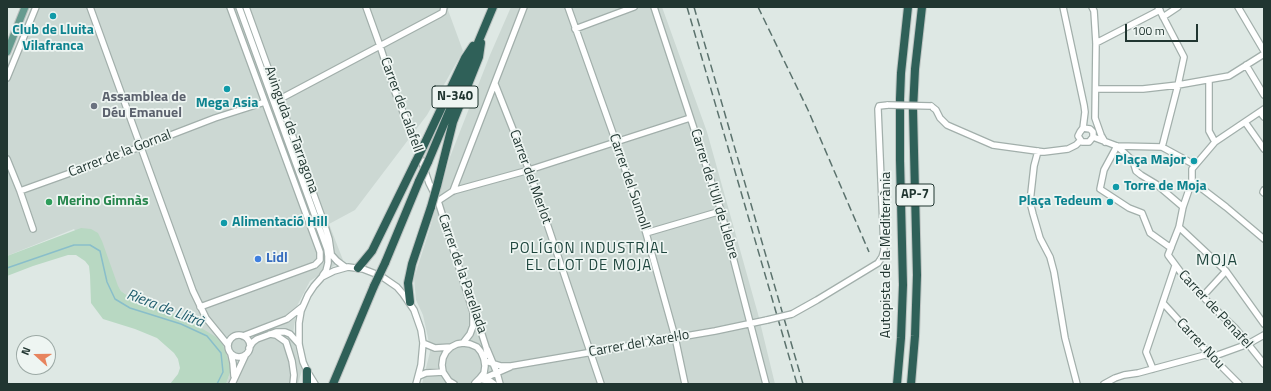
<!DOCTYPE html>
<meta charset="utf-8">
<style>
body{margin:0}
#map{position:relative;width:1271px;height:391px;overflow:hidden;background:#dee8e4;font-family:"Titillium Web",sans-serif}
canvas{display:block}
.frame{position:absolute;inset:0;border:8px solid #213631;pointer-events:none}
.north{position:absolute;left:16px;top:335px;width:40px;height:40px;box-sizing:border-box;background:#eef5f2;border:1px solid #9ca9a5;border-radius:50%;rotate:291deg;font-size:11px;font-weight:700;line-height:16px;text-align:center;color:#213631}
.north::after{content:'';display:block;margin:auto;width:14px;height:18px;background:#e7845e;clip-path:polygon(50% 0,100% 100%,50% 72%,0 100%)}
.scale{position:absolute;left:1125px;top:24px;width:73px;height:18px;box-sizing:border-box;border:2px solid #213631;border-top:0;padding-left:5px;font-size:12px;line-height:14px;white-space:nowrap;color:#213631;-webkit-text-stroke:3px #eef5f2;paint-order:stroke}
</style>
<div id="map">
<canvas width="1271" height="391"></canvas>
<div class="frame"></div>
<div class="north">N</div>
<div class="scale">100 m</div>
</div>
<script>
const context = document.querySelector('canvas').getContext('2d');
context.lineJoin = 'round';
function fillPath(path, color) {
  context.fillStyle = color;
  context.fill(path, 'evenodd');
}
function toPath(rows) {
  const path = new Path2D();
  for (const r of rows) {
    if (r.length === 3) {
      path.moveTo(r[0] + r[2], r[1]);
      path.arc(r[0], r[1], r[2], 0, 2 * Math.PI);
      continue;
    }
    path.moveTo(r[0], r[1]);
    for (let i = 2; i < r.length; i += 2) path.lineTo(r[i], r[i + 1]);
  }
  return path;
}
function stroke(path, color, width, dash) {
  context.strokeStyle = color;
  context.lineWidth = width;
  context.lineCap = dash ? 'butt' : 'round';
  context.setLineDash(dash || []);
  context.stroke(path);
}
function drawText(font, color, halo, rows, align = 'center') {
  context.font = font + ' "Titillium Web",sans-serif';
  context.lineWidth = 3.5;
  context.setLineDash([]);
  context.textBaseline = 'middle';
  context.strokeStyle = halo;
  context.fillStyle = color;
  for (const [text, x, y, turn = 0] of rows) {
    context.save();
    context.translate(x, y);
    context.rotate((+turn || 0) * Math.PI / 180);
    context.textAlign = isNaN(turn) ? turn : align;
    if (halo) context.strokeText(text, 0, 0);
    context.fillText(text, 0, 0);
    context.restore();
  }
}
fillPath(toPath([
 [31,7,449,7,448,10,463,51,427,115,355,210,329,224,343,260,310,281,297,306,293,334,297,355,302,370,298,384,226,384,231,370,121,291,74,229,7,256,7,66],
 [511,7,662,7,707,132,758,314,775,384,422,384,430,352,428,338,423,315,416,300,414,278,430,228,450,157,490,55]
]), '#ccd8d3');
fillPath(toPath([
 [81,228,91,229,98,233,102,241,118,286,121,291,128,296,188,320,216,337,222,343,226,353,231,370,226,384,170,384,178,374,180,368,178,359,174,353,157,338,135,329,103,319,91,303,90,275,89,266,85,261,76,255,68,255,33,266,7,276,7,256]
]), '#b8d8c2');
stroke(toPath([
 [7,268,74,245,90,245,100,251,107,282,115,299,130,308,181,324,207,336,221,353,223,372,217,384]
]), '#89beca', 1.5);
const minor = toPath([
 [90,7,193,291,206,318,228,345],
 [239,7,327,249,328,256,328,263,326,271,323,275],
 [246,7,323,220,329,239,331,253],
 [366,7,380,46,395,92,415,142,429,183,438,201,473,312,477,319,486,347,487,352,484,359],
 [568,7,616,142,646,233,675,337,685,384],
 [654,7,721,211,766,384],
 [1063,7,1084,105,1085,112,1083,128,1080,132,1078,136,1082,142,1089,142,1093,137,1093,132,1090,129,1083,128],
 [1092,7,1094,11,1096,43,1095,118,1101,135,1105,142],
 [1158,7,1184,57,1178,85,1162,147],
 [1238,7,1264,51],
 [1163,17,1178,7],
 [575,29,634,7],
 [1096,43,1160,10],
 [1246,65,1264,95],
 [7,78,36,7],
 [1209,80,1209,131,1215,142],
 [495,84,529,170,601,384],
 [1096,89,1143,89,1178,85,1229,76,1264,54],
 [280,99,440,14,443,12,444,7],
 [931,106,936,110,940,118,947,125,993,145,1044,152,1068,149,1076,145,1080,141],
 [1264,109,1215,142,1192,169,1192,181,1183,207,1179,227,1168,255,1185,278,1212,306,1236,329,1264,364],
 [1260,112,1264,117],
 [1245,122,1264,149],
 [1093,137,1117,146,1162,147,1195,165],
 [1117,146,1104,170,1100,189,1129,208,1142,213,1150,233,1171,248],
 [1117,146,1133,161,1136,171,1141,175,1156,184,1183,207],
 [1038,151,1034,166,1030,202,1033,214,1040,238,1050,257,1054,272,1065,338,1077,384],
 [7,159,20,191,33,229],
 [1192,181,1226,207,1264,239],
 [1264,190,1263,192,1264,193],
 [20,191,98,163,215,118,265,102],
 [453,191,524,7],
 [438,201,453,191,529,170,690,118],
 [1179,227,1226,271,1264,324],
 [646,233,721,211],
 [328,251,337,261,345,267],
 [1203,296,1226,271],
 [1163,303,1212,357,1239,384],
 [200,307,315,265,320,260,320,252,230,7],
 [792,314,817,300,878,263,882,257,884,250,878,109,879,106,888,105],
 [270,334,276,335,286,342,292,361,294,375,293,384],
 [239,346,11],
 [243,336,287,319,302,307],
 [423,343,435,348,451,347],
 [463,343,470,334,473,326,473,313],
 [249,348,253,342,257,339,276,332,285,332,290,334,299,344],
 [487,349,497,373,500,384],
 [231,354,233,363,234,376],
 [485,361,501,366,511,366,715,331,767,320],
 [1153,369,1146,352,1175,266],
 [419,376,426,373,443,372],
 [483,380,490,381,494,384],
 [478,381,510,367],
 [232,384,245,356],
 [315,384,307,371,303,362,299,344,299,323,301,311,308,295,314,286,322,277,334,271,348,267,363,269,381,276,397,287,403,294,414,310,421,330,423,343,421,365,416,384],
 [454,384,449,381,443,372,442,365,443,358,446,352,451,347,457,344,463,343,470,344,477,347,481,352,484,359,485,366,484,373,480,378,475,383],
 [1104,384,1115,378,1124,375,1138,373,1205,355,1212,357,1248,344,1264,335]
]);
const major = toPath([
 [7,52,25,7]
]);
const highway = toPath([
 [423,147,465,58,473,46],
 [428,162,493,7],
 [437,186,453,122,479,57,481,43],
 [385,263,419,181],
 [358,268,372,251,415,163],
 [410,302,408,283,412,264,431,207],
 [307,384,307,371],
 [333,384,374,286],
 [897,384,901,338,903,285,900,160,900,99,901,73,908,7],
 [911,384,915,336,917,275,913,110,915,69,922,7]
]);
stroke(minor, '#a2afab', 8);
stroke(major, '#bcc3c1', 9);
stroke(highway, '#bcc3c1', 10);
stroke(minor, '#fff', 5.5);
stroke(major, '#669b8f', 7);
stroke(highway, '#2f6058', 8);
stroke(toPath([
 [687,7,797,384],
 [694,7,803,384],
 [758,7,808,110,869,252]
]), '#5b726d', 1.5, [8, 4]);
const minorBridge = toPath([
 [888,105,931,106],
 [767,320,792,314]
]);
const highwayBridge = toPath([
 [415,163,423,147],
 [419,181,428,162],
 [431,207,437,186],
 [374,286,385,263]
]);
stroke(minorBridge, '#a2afab', 8, []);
stroke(highwayBridge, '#bcc3c1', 10, []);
stroke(minorBridge, '#fff', 5.5);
stroke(highwayBridge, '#2f6058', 8);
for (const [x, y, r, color] of [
 [53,16,4,"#0f9aa8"],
 [227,89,4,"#0f9aa8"],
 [94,106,4,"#6b7280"],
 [1194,161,4,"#0f9aa8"],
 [1116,187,4,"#0f9aa8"],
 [49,202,4,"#2e9e5b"],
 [1110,202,4,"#0f9aa8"],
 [224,223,4,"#0f9aa8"],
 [258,259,4,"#3f7fe0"]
]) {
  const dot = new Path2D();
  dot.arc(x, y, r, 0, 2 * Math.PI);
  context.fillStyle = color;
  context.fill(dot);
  stroke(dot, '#eef5f2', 1.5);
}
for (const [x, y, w] of [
 [455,97,46],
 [915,195,38]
]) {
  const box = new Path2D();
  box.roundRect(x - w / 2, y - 11, w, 22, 3);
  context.fillStyle = '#eef5f2';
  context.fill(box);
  stroke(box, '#213631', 1);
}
drawText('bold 13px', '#213631', null, [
 ["N-340",455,97],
 ["AP-7",915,195]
]);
drawText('bold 14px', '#0d838f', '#eef5f2', [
 ["Club de Lluita",53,31],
 ["Vilafranca",53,47],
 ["Mega Asia",227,104],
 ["Plaça Major",1186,161,"right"],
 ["Torre de Moja",1124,187,"left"],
 ["Plaça Tedeum",1102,202,"right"],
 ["Alimentació Hill",232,223,"left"]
]);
drawText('bold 14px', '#5b616d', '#eef5f2', [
 ["Assamblea de",102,98],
 ["Déu Emanuel",102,114]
], 'left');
drawText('14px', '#213631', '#eef5f2', [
 ["Carrer de Calafell",401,105,70],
 ["Avinguda de Tarragona",291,130,70],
 ["Carrer de la Gornal",120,154,-21],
 ["Carrer del Merlot",530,177,70],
 ["Carrer del Sumoll",629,182,71],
 ["Carrer de l'Ull de Llebre",714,194,73],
 ["Autopista de la Mediterrània",887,255,-90],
 ["Carrer de la Parellada",462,274,71],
 ["Carrer de Penafel",1215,310,47],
 ["Carrer del Xarel·lo",639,344,-10],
 ["Carrer Nou",1200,344,47]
]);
drawText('bold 14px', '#27864d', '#eef5f2', [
 ["Merino Gimnàs",57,202]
], 'left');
drawText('bold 14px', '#366cbe', '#eef5f2', [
 ["Lidl",266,259]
], 'left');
context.letterSpacing = '1px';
drawText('15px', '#1f463e', '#eef5f2', [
 ["POLÍGON INDUSTRIAL",589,249],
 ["EL CLOT DE MOJA",589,266]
]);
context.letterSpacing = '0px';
drawText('italic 15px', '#205d6d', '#eef5f2', [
 ["Riera de Llitrà",165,309,21]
]);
context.letterSpacing = '1px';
drawText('16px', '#1f463e', '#eef5f2', [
 ["MOJA",1217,261]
]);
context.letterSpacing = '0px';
</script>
